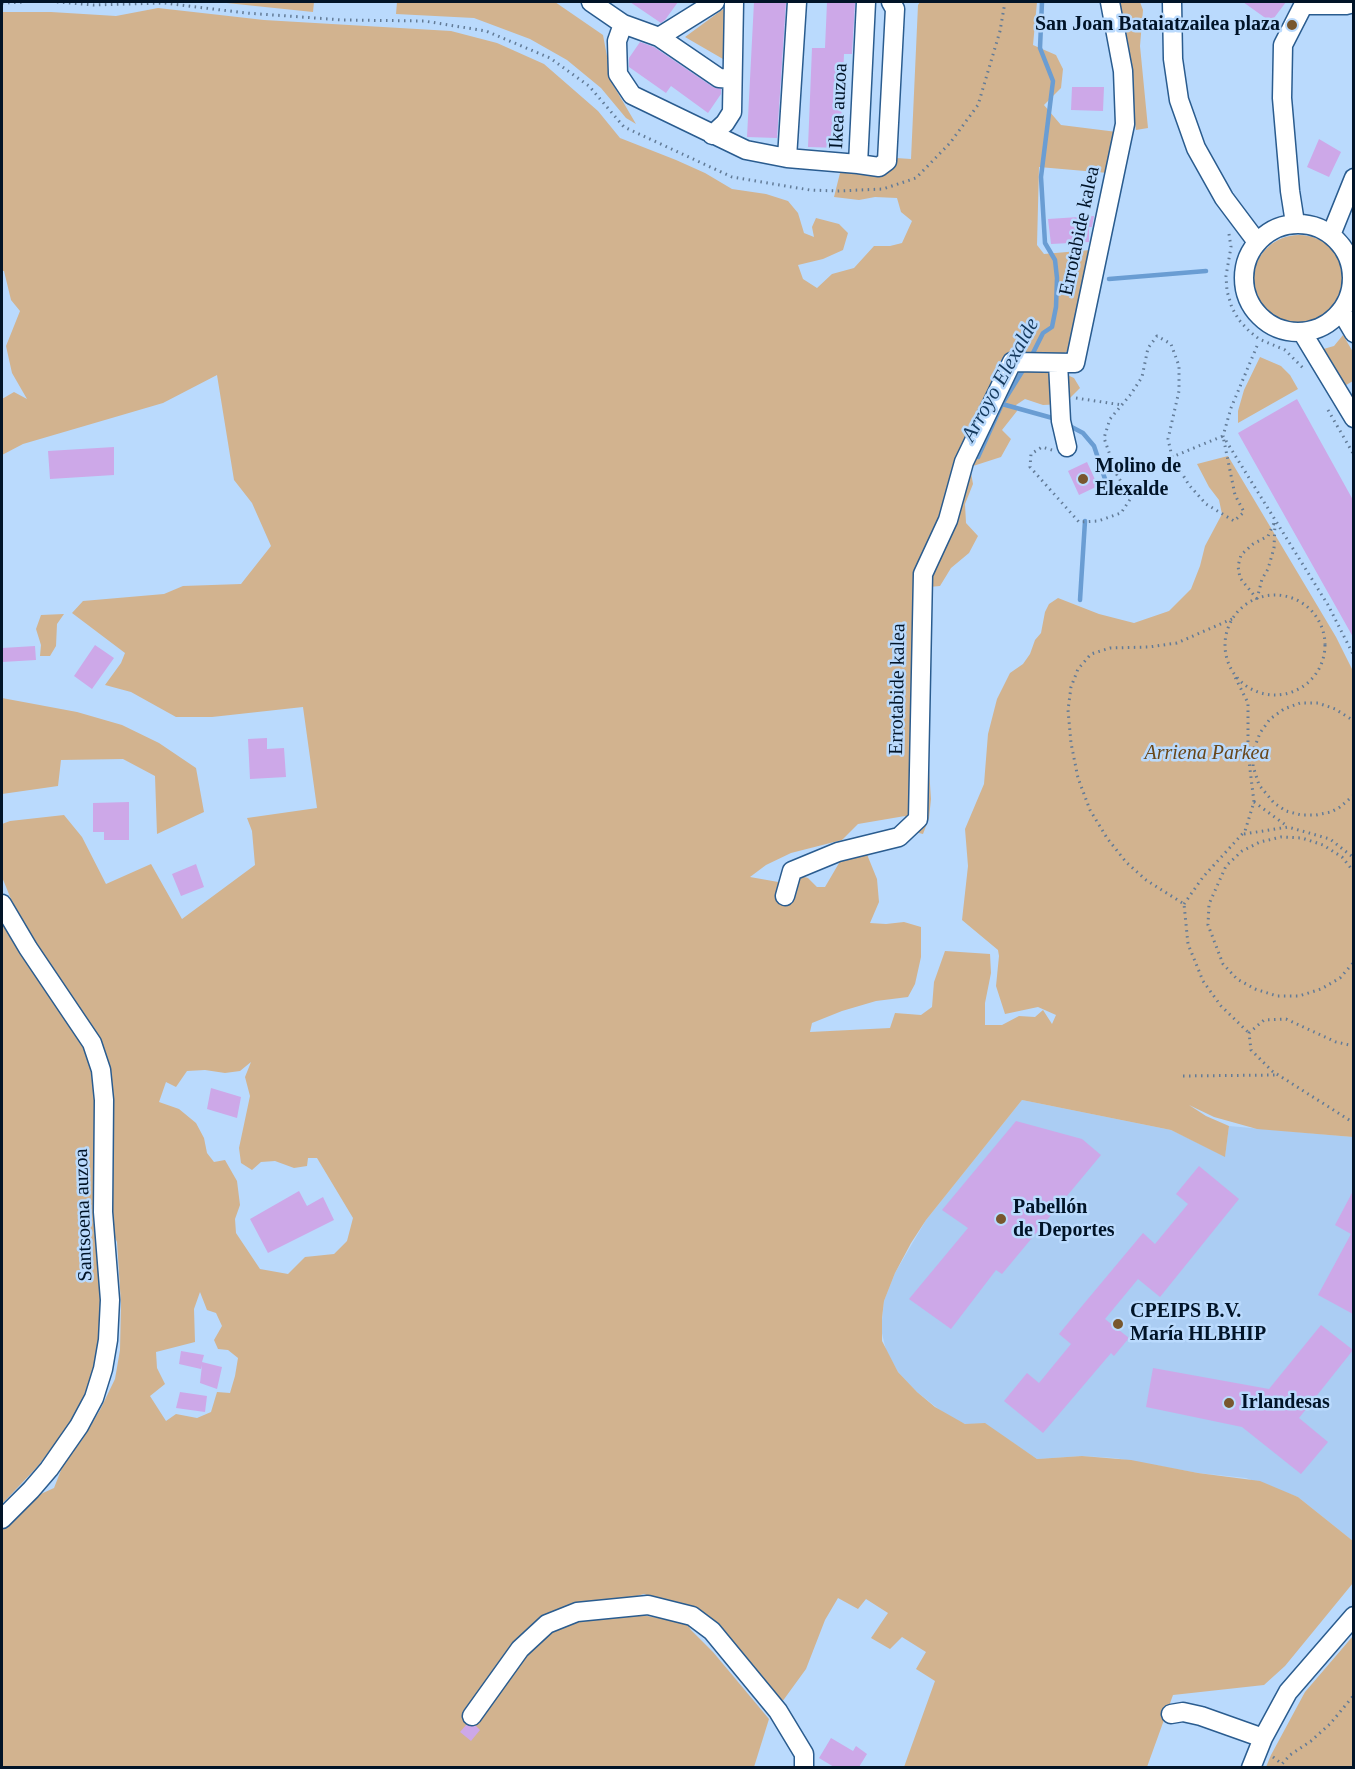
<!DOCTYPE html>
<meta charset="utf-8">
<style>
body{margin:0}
#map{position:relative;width:1355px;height:1769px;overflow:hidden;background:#badafd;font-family:Georgia,serif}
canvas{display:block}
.frame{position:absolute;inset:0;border:3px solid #011428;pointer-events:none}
</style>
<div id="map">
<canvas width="1355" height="1769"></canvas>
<div class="frame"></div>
</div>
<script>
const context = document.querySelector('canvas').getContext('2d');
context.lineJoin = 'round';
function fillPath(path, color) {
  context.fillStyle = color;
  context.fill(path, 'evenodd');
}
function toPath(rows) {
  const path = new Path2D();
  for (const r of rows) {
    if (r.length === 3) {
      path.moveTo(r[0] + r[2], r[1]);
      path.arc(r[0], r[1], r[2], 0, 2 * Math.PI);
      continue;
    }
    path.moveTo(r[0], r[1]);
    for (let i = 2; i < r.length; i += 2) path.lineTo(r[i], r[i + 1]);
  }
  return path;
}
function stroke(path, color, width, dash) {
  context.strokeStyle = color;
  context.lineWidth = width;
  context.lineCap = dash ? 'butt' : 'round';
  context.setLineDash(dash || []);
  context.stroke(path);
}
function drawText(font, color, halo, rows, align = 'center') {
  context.font = font + ' Georgia,serif';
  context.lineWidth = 5;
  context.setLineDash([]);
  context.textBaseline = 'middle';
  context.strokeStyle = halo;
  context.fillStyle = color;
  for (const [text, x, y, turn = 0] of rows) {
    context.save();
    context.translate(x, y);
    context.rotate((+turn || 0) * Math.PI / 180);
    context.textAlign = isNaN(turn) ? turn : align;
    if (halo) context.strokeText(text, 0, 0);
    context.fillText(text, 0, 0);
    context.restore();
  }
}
fillPath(toPath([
 [1022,1100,1171,1130,1225,1156,1229,1126,1353,1137,1353,1541,1298,1497,1246,1478,1198,1473,1115,1458,1082,1456,1037,1459,985,1424,965,1424,946,1415,917,1392,898,1372,886,1350,881,1329,884,1301,895,1273,926,1220]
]), '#abcdf3');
fillPath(toPath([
 [217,2,314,2,313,12],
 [397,2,555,2,603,35,612,83,636,124,626,118,601,88,567,60,530,39,474,18,396,14],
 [920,2,1037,2,1033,45,1056,55,1063,69,1061,88,1044,105,1061,125,1117,132,1108,173,1039,167,1037,245,1044,254,1090,250,1071,349,1061,355,1058,371,1074,378,1080,388,1064,404,1043,405,1025,399,1016,405,1017,411,1002,430,1011,439,1001,457,970,467,973,484,965,504,966,523,978,536,969,553,951,568,940,586,929,587,927,739,931,799,929,818,923,834,911,831,905,816,858,824,842,840,791,853,766,865,750,877,784,883,797,875,808,878,817,887,825,887,842,858,866,852,877,879,879,902,870,923,886,924,904,922,921,927,921,957,915,984,908,997,876,1001,842,1011,812,1023,810,1032,890,1028,895,1013,921,1015,932,1007,934,982,945,951,990,954,991,973,985,1003,985,1025,1002,1025,1019,1016,1035,1017,1043,1010,1052,1024,1056,1015,1038,1007,1005,1014,996,986,999,956,998,950,962,920,968,866,965,829,984,784,988,734,997,699,1010,673,1023,664,1030,654,1035,640,1041,633,1045,612,1049,604,1058,598,1099,614,1134,623,1169,611,1191,589,1200,566,1205,546,1222,514,1219,500,1209,487,1197,464,1228,456,1336,637,1353,671,1353,1137,1257,1129,1214,1117,1189,1105,1206,1116,1229,1126,1225,1157,1171,1130,1022,1100,926,1220,911,1243,895,1273,884,1301,882,1318,882,1341,898,1372,917,1392,935,1407,965,1424,985,1423,1037,1459,1082,1456,1131,1460,1198,1473,1260,1481,1298,1497,1353,1541,1353,1583,1285,1666,1264,1685,1173,1695,1147,1767,904,1767,935,1681,916,1669,926,1652,902,1637,890,1649,871,1638,888,1613,866,1599,858,1609,838,1598,825,1620,806,1669,782,1702,667,1603,644,1594,626,1599,634,1613,652,1617,685,1621,691,1630,713,1652,769,1719,754,1767,2,1767,2,1527,34,1497,54,1488,63,1465,82,1440,100,1410,115,1379,120,1350,121,1304,117,1242,111,1228,114,1110,107,1065,99,1036,37,947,15,909,2,877,2,824,10,821,64,815,82,837,106,884,151,864,182,919,255,865,252,831,247,818,317,808,303,707,212,717,176,717,131,692,105,685,121,663,125,653,72,613,83,601,164,594,183,586,241,584,271,546,252,503,234,480,217,375,163,403,23,444,2,455,2,399,14,392,27,399,12,373,6,346,20,311,11,300,4,271,2,271,2,12,51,12,116,16,158,8,264,20,451,31,497,43,544,64,598,111,620,138,676,160,705,173,732,189,766,194,788,201,798,213,804,233,814,237,812,227,816,218,839,224,848,233,843,250,823,259,798,265,803,279,817,288,832,274,854,268,874,246,890,246,902,243,912,221,901,212,897,198,875,197,859,200,834,197,840,173,885,171,896,158,911,159,918,5],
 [251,1062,245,1077,250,1096,239,1148,241,1163,252,1170,261,1162,275,1161,294,1168,307,1166,308,1158,317,1158,353,1218,347,1241,334,1254,305,1257,288,1274,260,1269,236,1233,235,1219,240,1205,237,1181,225,1160,214,1162,207,1153,204,1138,196,1123,179,1109,159,1102,166,1082,176,1087,187,1071,205,1070,225,1073,240,1071],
 [200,1292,207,1310,216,1313,222,1326,214,1340,218,1349,228,1350,238,1358,235,1376,230,1393,217,1392,211,1412,197,1418,176,1414,166,1421,150,1396,165,1384,157,1368,156,1352,195,1342,194,1309],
 [1116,2,1140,2,1143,10,1140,46,1148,128,1136,130],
 [726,7,723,59,685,37],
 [1299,281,46],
 [1343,335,1353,352,1353,381,1341,388,1320,350,1334,346],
 [1260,357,1281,366,1290,375,1298,389,1238,423,1238,411,1244,390],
 [64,614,57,624,56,646,50,656,40,656,41,645,36,629,41,615],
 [2,698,77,712,122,725,159,743,196,768,204,812,157,834,155,776,123,759,61,760,58,786,2,794],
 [2,923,81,1041,90,1065,97,1120,94,1222,101,1309,99,1350,90,1388,72,1421,38,1466,2,1504],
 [1353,1636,1353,1767,1266,1767,1271,1755,1305,1692]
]), '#d2b38f');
stroke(toPath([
 [1109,279,1206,271],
 [1031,357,1043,333,1052,327,1056,307,1057,278,1055,260,1045,243,1041,177,1053,81,1040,48,1042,2],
 [1002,404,1056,419],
 [1066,424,1083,433,1094,446,1106,482,1106,492],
 [978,457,1002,404,1025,367],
 [1080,600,1085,521]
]), '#6a9dd3', 4.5);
fillPath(toPath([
 [630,2,678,2,665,20,661,23],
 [754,2,786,2,777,138,747,137],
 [827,2,855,3,852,54,844,54,840,148,808,147,812,48,825,48],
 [1243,2,1286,2,1271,22],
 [640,42,654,47,713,87,721,89,721,94,708,113,671,86,666,93,629,67,629,58],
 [1072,87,1104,87,1103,111,1071,110],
 [1319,139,1341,152,1329,177,1307,167],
 [1094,216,1092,227,1089,227,1089,242,1051,244,1048,219],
 [1297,399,1353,500,1353,637,1238,433],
 [114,447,114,475,50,479,48,451],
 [1087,462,1098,486,1079,495,1068,471],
 [95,645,114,658,92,689,74,676],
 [35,646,36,660,2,662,2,648],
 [267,738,267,749,284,748,286,777,250,779,248,739],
 [129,802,129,840,104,840,104,832,93,832,93,803],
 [196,864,204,887,181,896,172,874],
 [211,1088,241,1097,237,1118,207,1109],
 [1016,1121,1082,1139,1101,1155,1002,1274,996,1270,951,1329,909,1299,968,1228,942,1210],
 [1199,1166,1239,1199,1160,1297,1138,1279,1105,1319,1129,1338,1114,1356,1111,1353,1043,1433,1004,1401,1027,1373,1039,1383,1071,1344,1059,1334,1082,1306,1143,1233,1155,1244,1188,1204,1176,1194],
 [299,1191,307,1206,323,1197,334,1220,268,1253,250,1219],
 [1353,1191,1353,1314,1318,1295,1351,1234,1335,1225],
 [1321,1325,1353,1350,1299,1418,1328,1442,1301,1474,1242,1427,1146,1407,1153,1368,1269,1389],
 [181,1351,204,1355,202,1362,222,1367,217,1389,200,1383,202,1365,201,1369,179,1364],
 [180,1392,207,1396,205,1412,176,1408],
 [466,1725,476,1726,480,1730,471,1741,460,1732],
 [831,1738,853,1751,856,1746,867,1754,859,1767,834,1767,819,1758]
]), '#cda8e8');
const minor = toPath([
 [591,2,623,24,617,41,618,74,632,95,746,150,787,158,858,164],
 [866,2,858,164,879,167,887,161,895,9,891,2],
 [1172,2,1173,59,1179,100,1196,148,1224,198,1257,242],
 [1303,5,1346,5,1354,3],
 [623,24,659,37,719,78,732,79],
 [659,37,715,2],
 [712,135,725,123,732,112,734,2],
 [787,158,797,2],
 [1295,223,1290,191,1282,98,1283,45,1305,2],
 [1298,278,54],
 [1331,235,1354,178],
 [1341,311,1354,333],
 [1302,332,1354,418],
 [1058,363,1061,421,1067,447],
 [785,896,792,871,838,852,899,837,918,819,923,574,948,520,964,462,1012,362,1075,363,1125,124,1123,71,1110,2],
 [2,904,28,948,92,1043,101,1070,104,1100,103,1212,110,1300,108,1340,103,1369,94,1398,79,1426,49,1469,31,1490,2,1519],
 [1171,1714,1183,1712,1201,1716,1263,1738],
 [472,1716,520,1649,547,1624,577,1612,648,1605,692,1616,712,1631,778,1711,804,1754,804,1768],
 [1251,1768,1263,1738,1288,1692,1354,1616]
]);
stroke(minor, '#2a5c8f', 21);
stroke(toPath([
 [57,2,93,5,164,3,246,13,343,20,424,21,486,31,550,58,589,86,624,127,732,177,810,190,837,191,883,189,916,178,950,143,978,105,1000,31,1005,2],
 [2,3,26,2],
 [1229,234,1231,247,1226,276,1227,291,1232,308,1239,320,1249,331,1259,339,1285,350,1303,368],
 [1257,346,1231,408,1223,436,1328,605,1354,656],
 [1076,398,1122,405],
 [1328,410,1354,455],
 [1052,450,1042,447,1031,454,1030,467,1079,522,1098,521,1121,513,1131,498,1117,475,1104,438,1110,419,1131,394,1142,377,1148,348,1157,336,1171,344,1179,366,1179,391,1168,439,1172,457,1189,485,1206,504,1234,521,1244,512,1235,495,1223,436,1172,457],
 [1275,645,50],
 [1257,599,1240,578,1238,566,1241,555,1253,544,1268,536,1275,521],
 [1257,599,1262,579,1268,569,1274,548,1275,523],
 [1232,619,1177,643,1149,647,1110,648,1091,654,1078,669,1071,687,1068,710,1071,743,1078,778,1090,810,1107,838,1126,862,1146,880,1184,904,1188,944,1203,981,1221,1006,1249,1033],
 [1354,723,1351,719,1335,709,1318,703,1300,703,1284,709,1270,719,1260,733,1254,749,1253,766,1259,785,1274,803,1286,811,1301,815,1316,815,1331,812,1340,807,1354,795],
 [1254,802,1287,826],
 [1244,834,1288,827,1330,839,1354,858],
 [1354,872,1342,857,1323,845,1302,838,1281,837,1260,842,1242,851,1226,866,1209,904,1208,925,1223,964,1237,979,1255,989,1277,996,1299,996,1321,989,1340,978,1354,962],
 [1184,904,1203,877,1245,831,1254,802,1248,753,1248,703,1235,677],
 [1354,1046,1336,1042,1286,1019,1264,1020,1249,1033,1251,1050,1272,1071,1354,1123],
 [1183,1076,1277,1075],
 [1273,1757,1282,1764,1290,1755,1311,1741,1330,1724,1354,1695]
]), '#627b97', 3, [1.5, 4.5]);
stroke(minor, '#fff', 18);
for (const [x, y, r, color] of [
 [1292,25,6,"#78572e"],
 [1083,479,6,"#78572e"],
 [1001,1219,6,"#78572e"],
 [1118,1324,6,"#78572e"],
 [1229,1403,6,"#78572e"]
]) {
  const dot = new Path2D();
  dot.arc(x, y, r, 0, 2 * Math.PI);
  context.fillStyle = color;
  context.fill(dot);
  stroke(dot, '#badafd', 2);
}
drawText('bold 20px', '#011428', '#badafd', [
 ["San Joan Bataiatzailea plaza",1280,25,"right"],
 ["Molino de",1095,467],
 ["Elexalde",1095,490],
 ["Pabellón",1013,1208],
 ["de Deportes",1013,1231],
 ["CPEIPS B.V.",1130,1312],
 ["María HLBHIP",1130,1335],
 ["Irlandesas",1241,1403]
], 'left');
drawText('20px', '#011428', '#badafd', [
 ["Ikea auzoa",839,106,-87],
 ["Errotabide kalea",1080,231,-78],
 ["Errotabide kalea",898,689,-89],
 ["Santsoena auzoa",84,1215,-92]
]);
drawText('italic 20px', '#684618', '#badafd', [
 ["Arriena Parkea",1207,754]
]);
drawText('italic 21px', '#14395d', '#badafd', [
 ["Arroyo Elexalde",1001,380,-61]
]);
</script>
